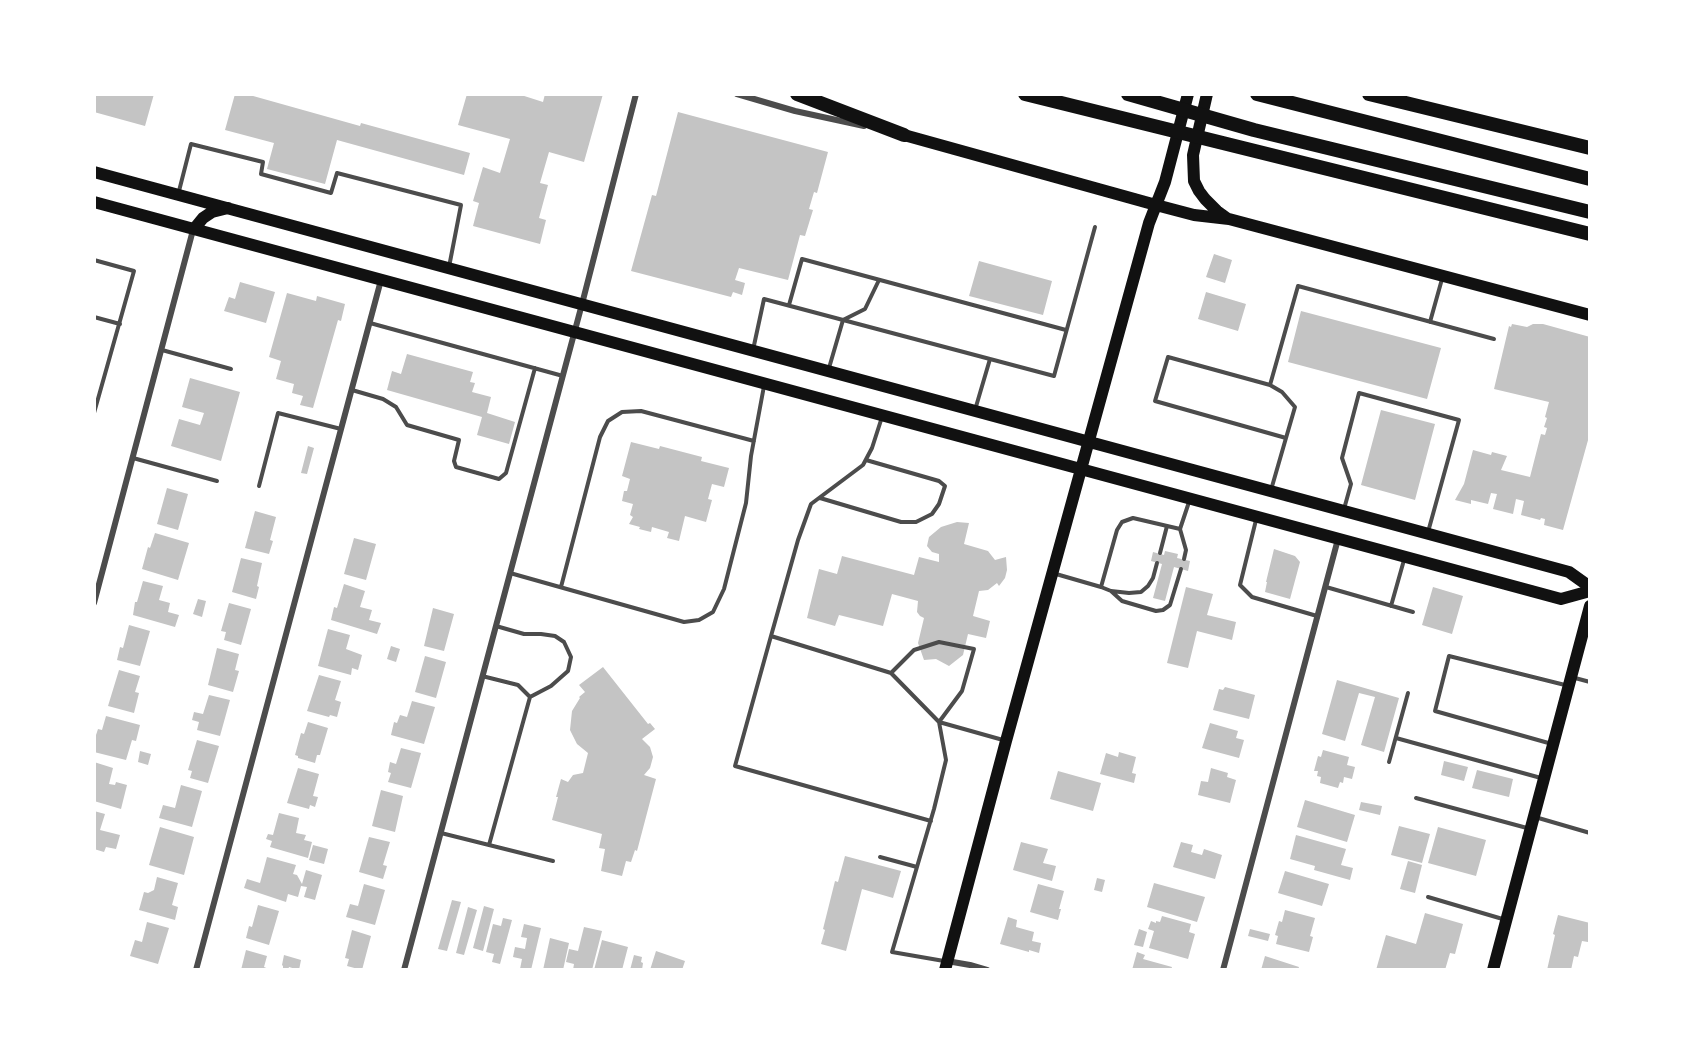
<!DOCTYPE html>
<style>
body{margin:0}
#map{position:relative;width:1684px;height:1064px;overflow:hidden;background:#fff;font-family:"IBM Plex Sans",sans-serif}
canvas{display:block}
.frame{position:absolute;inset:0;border:96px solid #fff;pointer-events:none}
</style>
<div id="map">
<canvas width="1684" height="1064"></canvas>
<div class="frame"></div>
</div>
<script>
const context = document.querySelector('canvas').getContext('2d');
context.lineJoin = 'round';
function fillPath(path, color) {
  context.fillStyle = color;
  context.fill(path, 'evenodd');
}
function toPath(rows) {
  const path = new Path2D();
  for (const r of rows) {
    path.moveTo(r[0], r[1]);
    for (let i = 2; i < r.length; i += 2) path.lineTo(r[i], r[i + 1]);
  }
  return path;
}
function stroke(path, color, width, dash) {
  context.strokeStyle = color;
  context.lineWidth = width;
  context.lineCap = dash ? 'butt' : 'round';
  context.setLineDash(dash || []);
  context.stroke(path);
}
fillPath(toPath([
 [94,94,154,94,145,126,94,112],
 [235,94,246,94,360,126,361,123,470,153,464,175,337,140,325,184,267,169,274,143,225,130],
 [467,94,518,94,543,102,545,94,603,94,584,162,549,152,540,183,548,185,539,218,546,220,540,244,473,226,479,203,473,201,483,167,500,173,510,139,458,125],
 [678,112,828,152,817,193,814,192,809,209,813,210,805,236,800,235,788,280,739,268,735,280,745,283,742,295,733,292,731,297,631,271,652,195,656,196],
 [1214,254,1232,260,1225,283,1206,277],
 [979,261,1052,281,1043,315,969,296],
 [240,282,275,292,266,323,224,311,229,297,235,299],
 [1206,292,1246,304,1238,331,1198,319],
 [287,293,316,301,317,296,345,304,341,321,338,320,313,408,300,405,303,396,292,393,294,384,276,379,281,361,269,357],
 [1301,311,1441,348,1427,399,1288,362],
 [1512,324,1527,327,1533,324,1543,324,1590,337,1590,433,1563,530,1544,525,1545,519,1541,518,1540,520,1521,515,1524,501,1516,499,1513,514,1493,509,1497,494,1491,493,1488,504,1471,500,1471,504,1455,500,1464,484,1473,450,1491,455,1492,452,1507,456,1501,470,1530,477,1541,434,1545,435,1547,428,1544,427,1547,418,1545,417,1549,402,1494,389,1509,326,1511,327],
 [407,354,473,372,470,382,475,383,472,392,491,397,487,413,515,422,509,444,477,435,482,417,387,390,392,371,401,374],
 [190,378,240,392,221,461,171,446,179,419,200,425,204,413,182,407],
 [1381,410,1435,424,1415,500,1361,485],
 [631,442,659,449,660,446,702,457,701,461,729,468,724,487,712,484,708,499,712,500,706,522,685,516,679,541,667,538,669,532,652,527,651,532,639,529,640,527,629,524,633,517,630,515,633,504,622,501,624,491,627,491,630,479,622,476],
 [308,446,314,448,307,474,301,473],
 [167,488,188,494,178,530,157,524],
 [255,511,276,517,270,540,273,541,269,554,245,548],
 [957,522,969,523,964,544,988,551,995,560,1006,557,1007,570,1005,578,999,586,997,583,988,590,979,591,973,616,990,621,986,638,968,634,963,655,949,666,936,659,924,660,918,643,924,618,920,616,917,612,918,601,892,594,883,626,839,615,835,626,807,618,819,569,837,574,842,556,914,575,919,557,939,562,939,554,932,552,927,546,929,537,941,527],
 [155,533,189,543,178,580,142,569,148,547,150,548],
 [354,538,376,544,366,580,344,574],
 [1274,549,1295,556,1300,562,1290,599,1265,592,1267,582,1266,582],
 [1165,551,1178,554,1177,558,1190,561,1188,571,1174,567,1165,601,1153,598,1162,564,1151,561,1153,552,1164,555],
 [241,558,262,563,257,586,259,587,256,599,232,592],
 [143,581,163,586,159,600,170,603,168,612,179,615,175,627,133,615,135,602,137,602],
 [344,584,365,591,360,607,372,610,369,620,381,623,377,634,331,620,334,607,337,608],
 [1186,587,1213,594,1207,615,1236,622,1232,640,1197,631,1188,668,1167,663],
 [1433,587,1463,596,1452,634,1422,625],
 [198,599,206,601,202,617,193,614],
 [229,603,251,609,241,645,224,640,226,632,221,631],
 [433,608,454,614,444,651,424,646],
 [129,625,150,631,140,666,117,660,120,647,123,648],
 [328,629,350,635,346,649,362,655,358,670,352,668,351,675,318,666],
 [391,646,400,649,396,662,387,659],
 [217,648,239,654,235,670,239,671,233,692,208,685],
 [425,656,446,662,436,698,415,692],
 [603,667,648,724,650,723,655,729,642,739,650,747,653,757,650,768,644,775,656,779,637,851,635,850,631,862,626,861,622,876,601,871,605,849,599,848,602,834,552,820,558,797,556,797,561,779,568,782,573,775,583,773,588,753,577,744,570,730,572,711,580,698,579,697,585,692,579,685],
 [119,670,140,676,135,692,139,693,134,713,108,706],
 [319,675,341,681,335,700,341,702,337,717,330,715,329,717,307,711],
 [1337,680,1399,698,1384,752,1361,745,1375,697,1359,693,1345,741,1322,734],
 [1225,687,1255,695,1249,719,1213,710,1219,689,1223,690],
 [209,695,230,700,220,736,197,730,199,722,192,720,194,712,203,714],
 [412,701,435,707,424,744,391,735,394,722,397,723,400,715,407,717],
 [106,716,140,725,136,741,132,740,126,760,94,752,94,741,98,729,102,730],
 [308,722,328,728,320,755,317,755,315,763,298,758,298,756,295,755,301,733,304,734],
 [1210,723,1238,731,1236,738,1244,740,1239,758,1202,748],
 [197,740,219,746,208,783,190,778,192,771,188,770],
 [401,748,421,753,411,788,388,782,391,773,388,772,390,762,396,764],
 [1323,750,1349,757,1347,765,1355,767,1352,779,1344,777,1343,783,1340,782,1338,788,1320,783,1321,777,1317,776,1318,771,1314,771,1318,756,1321,757],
 [140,751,151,754,148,765,138,762],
 [1119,752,1136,757,1132,773,1136,774,1134,783,1100,774,1106,753,1118,757],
 [1444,761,1468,767,1464,781,1441,775],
 [94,762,113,768,109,784,115,785,116,782,127,785,121,809,94,801],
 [298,768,319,774,313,796,318,797,315,807,310,805,309,809,287,803],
 [1211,768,1228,773,1227,777,1236,780,1230,803,1198,795,1201,781,1208,782],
 [1477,770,1513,779,1509,797,1472,788],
 [1058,771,1101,783,1093,811,1050,799],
 [181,785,202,791,192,827,159,818,163,805,175,808],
 [381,790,403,796,395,832,372,826],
 [1305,800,1355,815,1347,842,1297,827],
 [1361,802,1382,806,1380,815,1359,810],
 [94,811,105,814,100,830,120,835,116,849,106,847,104,852,94,849],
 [279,813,299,818,296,833,306,835,304,840,312,842,308,858,270,847,272,841,266,839,268,834,273,835],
 [1399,826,1430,834,1422,863,1391,855],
 [160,827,194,837,184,875,149,865],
 [1438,827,1486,840,1476,876,1428,863],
 [1296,835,1346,849,1341,865,1353,868,1350,880,1314,870,1315,866,1290,859],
 [369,837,390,842,383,865,387,866,383,879,359,872],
 [1021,842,1048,849,1043,863,1056,866,1052,881,1013,870],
 [1181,842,1193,845,1191,852,1202,855,1204,849,1222,855,1215,879,1173,867],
 [313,845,328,849,324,864,309,860],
 [845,856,901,871,893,898,862,889,846,951,821,944,825,930,823,929,835,881,838,882],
 [267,857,296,865,293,874,297,875,302,884,306,870,322,875,315,900,304,897,307,887,301,886,298,897,288,894,286,902,244,888,247,879,260,883],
 [1408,861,1422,865,1415,893,1400,889],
 [1285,871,1329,884,1322,906,1278,893],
 [157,877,178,883,172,905,178,907,175,920,139,910,144,892,148,893,154,890],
 [1097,878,1105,880,1102,892,1094,890],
 [1154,883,1205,897,1197,922,1147,907],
 [364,884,385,890,375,925,346,917,350,904,358,906],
 [1038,884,1064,891,1059,909,1061,909,1058,920,1030,912],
 [452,900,461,902,447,951,438,949],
 [258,905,279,911,269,945,246,938,249,926,252,927],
 [484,906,494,909,483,951,473,948],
 [468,907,477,910,464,955,456,953],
 [1285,910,1315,918,1310,936,1313,937,1309,952,1276,944,1278,936,1275,935,1279,921,1282,922],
 [1425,913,1463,924,1455,954,1450,953,1445,970,1376,970,1386,935,1416,944],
 [1558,915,1590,923,1588,942,1582,941,1578,957,1574,956,1571,970,1547,970,1555,935,1553,934],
 [1162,916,1191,924,1189,932,1195,934,1188,959,1149,948,1154,931,1148,929,1151,921,1156,923,1156,921,1160,922],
 [1008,917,1017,920,1016,927,1034,932,1032,941,1041,943,1039,953,1029,950,1029,952,1000,944],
 [503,918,512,920,500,964,492,962,494,954,486,952,493,924,501,926],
 [147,922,169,928,158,964,130,956,135,940,142,942],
 [524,924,541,928,531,970,520,969,522,959,513,957,515,947,525,949,527,938,521,937],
 [584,927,602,931,592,970,573,970,574,964,566,962,569,949,578,951],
 [1139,929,1147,932,1143,947,1134,945],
 [1250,929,1270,934,1268,941,1248,936],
 [352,930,371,936,362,970,347,966,349,959,345,958],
 [550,938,569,943,563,970,543,970],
 [602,940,628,947,622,970,594,970],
 [246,950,267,956,264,967,271,970,241,970],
 [656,951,685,961,682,970,650,970],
 [1137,952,1145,955,1143,959,1172,967,1171,970,1132,970],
 [284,955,301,960,299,970,289,967,288,970,283,968,283,966,282,965],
 [634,955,642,957,641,962,643,963,642,970,630,970],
 [1265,956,1299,967,1298,970,1261,970]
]), '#c4c4c4');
stroke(toPath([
 [179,191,191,144,263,162,261,174,331,193,337,173,461,205,449,267],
 [94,260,134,271,94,413],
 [789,305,802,259,1066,330],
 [94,317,120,324],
 [1430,322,1442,279],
 [370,323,563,376],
 [162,350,231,369],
 [753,350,764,299,1054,376,1095,227],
 [829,368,843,320,865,309,879,280],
 [1270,385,1298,286,1494,339],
 [352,390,383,399,396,407,407,425,459,440,454,461,456,467,499,479,506,473,535,368],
 [975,410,990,359],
 [133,458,217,481],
 [259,486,278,413,341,429],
 [1271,490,1286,438,1295,407,1282,392,1270,385,1168,357,1155,401,1286,438],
 [820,498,901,522,916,522,932,514,939,504,945,486,939,481,866,460],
 [1344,509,1351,484,1342,458,1359,393,1459,420,1428,532],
 [1256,520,1240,585,1252,597,1317,616],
 [1160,553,1167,526],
 [1184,559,1186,550,1180,529,1189,502],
 [510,573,684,622,699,620,713,612,724,589,746,503,751,456,764,386],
 [1056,574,1101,587,1117,530,1122,522,1133,518,1180,529],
 [561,587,600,437,608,421,622,412,641,411,754,441],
 [1101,587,1111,591,1129,593,1141,592,1148,586,1153,578,1157,563],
 [1326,587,1413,612],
 [1111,591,1122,601,1156,611,1163,610,1170,605,1181,569],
 [1391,606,1404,560],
 [496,626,524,634,541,634,555,636,564,642,571,657,568,671,551,686,530,697],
 [771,636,798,540,811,504,863,465,872,448,882,417],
 [891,673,914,650,939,642,974,649,962,691,939,722,946,760,934,809,892,952,944,961],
 [482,676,518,685,530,697,489,845],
 [1575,678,1590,682],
 [1396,738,1541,778],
 [1552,744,1435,711,1449,656,1565,685],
 [1389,762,1408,693],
 [1416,798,1527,828],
 [1535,817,1590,833],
 [931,821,735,766,771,636,891,673,939,722,1003,740],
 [441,833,553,861],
 [880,857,917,867],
 [1428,897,1506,920]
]), '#4c4c4c', 4);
stroke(toPath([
 [737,94,795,111,864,126],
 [94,603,193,230],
 [947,961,970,965,987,970],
 [196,970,381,280],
 [404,970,582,304,636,94],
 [1223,970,1338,539]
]), '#4c4c4c', 6);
stroke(toPath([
 [1207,94,1193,155,1194,181,1199,191,1205,199,1217,211,1228,219],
 [904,135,1156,205,1194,215,1229,219,1590,315],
 [94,172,1569,572,1590,587],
 [94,202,1561,599,1590,591],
 [194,229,203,218,212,212,228,208],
 [945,970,1006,741,1149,223,1165,182,1188,94],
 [1493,970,1590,606]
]), '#111', 12);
stroke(toPath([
 [797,94,904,135],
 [1025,94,1590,234],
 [1128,94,1254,130,1590,212],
 [1257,94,1590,179],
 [1369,94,1590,148]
]), '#111', 14);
</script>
